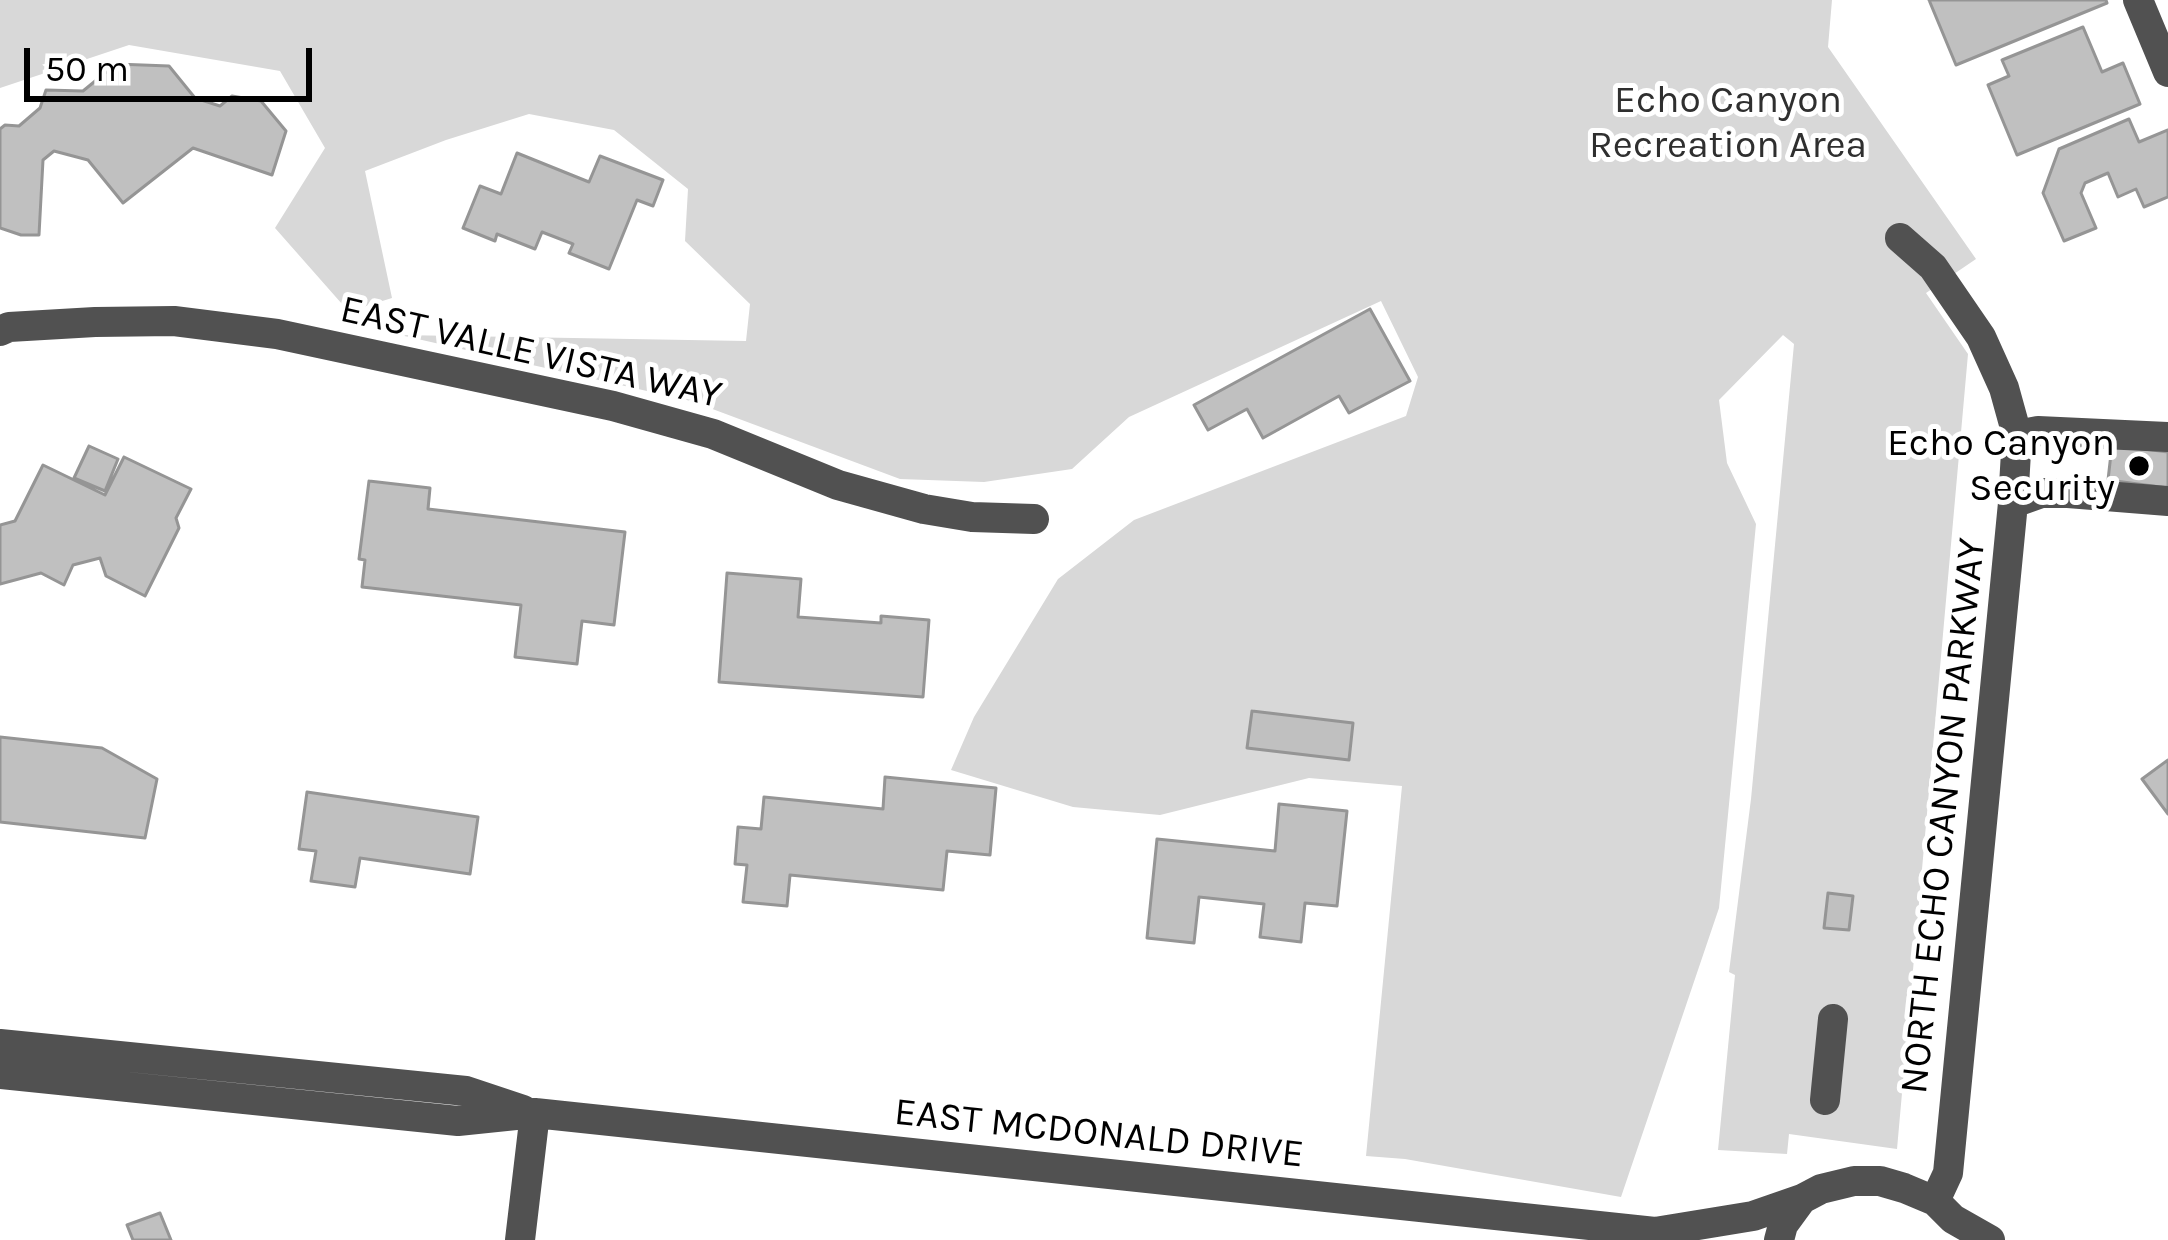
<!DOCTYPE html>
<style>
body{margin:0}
#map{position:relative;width:2168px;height:1240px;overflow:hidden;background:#fff;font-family:Karla,sans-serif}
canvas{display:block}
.scale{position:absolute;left:24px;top:48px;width:288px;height:54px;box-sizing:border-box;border:6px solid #000;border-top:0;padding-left:15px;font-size:36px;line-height:42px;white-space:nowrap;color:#000;-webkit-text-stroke:9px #fff;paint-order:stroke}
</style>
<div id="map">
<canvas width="2168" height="1240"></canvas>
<div class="scale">50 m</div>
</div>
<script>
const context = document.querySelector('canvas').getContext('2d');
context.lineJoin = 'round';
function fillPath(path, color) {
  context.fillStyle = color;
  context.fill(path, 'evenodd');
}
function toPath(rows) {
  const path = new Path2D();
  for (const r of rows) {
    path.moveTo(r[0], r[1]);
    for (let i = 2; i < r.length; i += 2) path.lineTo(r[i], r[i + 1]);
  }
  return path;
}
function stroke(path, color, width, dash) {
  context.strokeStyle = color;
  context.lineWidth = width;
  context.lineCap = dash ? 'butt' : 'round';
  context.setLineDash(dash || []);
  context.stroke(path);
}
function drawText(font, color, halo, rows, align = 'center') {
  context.font = font + ' Karla,sans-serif';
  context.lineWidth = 10;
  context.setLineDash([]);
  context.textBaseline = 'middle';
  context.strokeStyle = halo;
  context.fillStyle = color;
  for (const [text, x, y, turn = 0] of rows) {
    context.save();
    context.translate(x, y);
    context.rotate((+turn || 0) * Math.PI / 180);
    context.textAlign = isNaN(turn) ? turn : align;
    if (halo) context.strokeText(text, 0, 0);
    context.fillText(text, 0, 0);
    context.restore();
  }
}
fillPath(toPath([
 [0,0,1832,0,1828,47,1976,259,1926,293,1968,354,1897,1149,1789,1134,1787,1154,1718,1150,1735,975,1729,972,1751,799,1794,344,1783,335,1719,400,1727,463,1756,524,1719,908,1621,1197,1405,1159,1366,1156,1402,786,1309,778,1160,815,1073,807,951,770,974,717,1058,579,1134,520,1406,416,1418,377,1381,301,1129,417,1072,469,984,482,900,479,691,401,400,335,746,341,750,304,685,241,688,189,614,130,529,114,446,140,365,171,392,298,363,307,342,304,275,228,325,148,280,71,129,45,0,88]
]), '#d8d8d8');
const building = toPath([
 [1929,0,2106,0,2107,3,1956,65,1929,0],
 [2083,27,2102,72,2123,63,2140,104,2017,155,1988,85,2009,76,2002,60,2083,27],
 [116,64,169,66,195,98,220,106,232,96,261,101,286,131,272,175,193,148,123,203,88,160,54,151,43,160,39,235,21,235,0,228,0,129,5,125,19,126,40,108,46,90,83,91,116,64],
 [2129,119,2139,142,2168,130,2168,197,2144,207,2136,189,2118,197,2108,173,2085,183,2081,193,2096,228,2064,241,2043,193,2059,149,2129,119],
 [517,153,589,182,600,156,663,180,653,206,637,200,609,269,569,253,573,244,542,232,535,249,497,234,495,241,463,228,480,186,501,194,517,153],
 [1370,309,1410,381,1349,413,1339,396,1263,438,1247,409,1208,430,1194,405,1370,309],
 [2112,445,2168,452,2168,488,2108,480,2112,445],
 [89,446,118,459,105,491,74,478,89,446],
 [124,457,191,489,176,518,179,528,145,596,106,576,100,558,73,565,64,585,41,573,0,584,0,525,15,521,43,465,105,495,124,457],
 [369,481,430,488,428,509,625,532,614,625,582,621,577,664,515,657,521,605,362,587,365,560,359,559,369,481],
 [727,573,801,579,798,617,881,623,881,616,929,620,923,697,719,682,727,573],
 [1252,711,1353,723,1349,760,1247,748,1252,711],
 [0,737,102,748,157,779,145,838,0,822,0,737],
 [2168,760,2168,814,2142,779,2168,760],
 [885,777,996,788,990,855,947,851,943,890,790,875,787,906,743,902,747,865,735,864,738,827,761,829,764,797,883,809,885,777],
 [307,792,478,817,470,874,360,858,355,887,311,881,316,851,299,849,307,792],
 [1279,804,1347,811,1337,906,1305,903,1301,942,1260,937,1264,904,1199,897,1194,943,1147,938,1157,839,1275,851,1279,804],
 [1828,893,1853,896,1849,930,1824,928,1828,893],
 [160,1213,171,1240,133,1240,127,1225,160,1213]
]);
fillPath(building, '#c0c0c0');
stroke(building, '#959595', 3);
stroke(toPath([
 [2138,0,2168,72],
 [1900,238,1933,267,1981,337,2004,388,2017,435,2013,503,1948,1173,1935,1201],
 [0,331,9,327,95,322,174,321,277,334,613,406,713,434,838,485,924,509,972,517,1034,519],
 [2017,435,2038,431,2168,437],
 [2013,503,2041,493,2068,493,2168,501],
 [0,1044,466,1091,523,1110],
 [0,1074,458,1121,535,1113,1655,1232,1753,1216,1802,1199],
 [1825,1100,1833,1019],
 [520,1240,535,1113],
 [1779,1240,1783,1225,1802,1199,1821,1189,1854,1181,1880,1181,1904,1188,1935,1201,1953,1219,1990,1240]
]), '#515151', 30);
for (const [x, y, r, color] of [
 [2139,466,12,"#000"]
]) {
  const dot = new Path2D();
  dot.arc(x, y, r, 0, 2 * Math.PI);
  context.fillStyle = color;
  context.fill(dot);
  stroke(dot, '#fff', 4.5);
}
drawText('39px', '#2f2f2f', '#fff', [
 ["Echo Canyon",1728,101],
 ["Recreation Area",1728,146]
]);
drawText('39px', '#000', '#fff', [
 ["EAST VALLE VISTA WAY",531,353,13],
 ["NORTH ECHO CANYON PARKWAY",1944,816,-84],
 ["EAST MCDONALD DRIVE",1099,1134,6]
]);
drawText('39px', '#000', '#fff', [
 ["Echo Canyon",2115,444],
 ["Security",2115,489]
], 'right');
</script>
